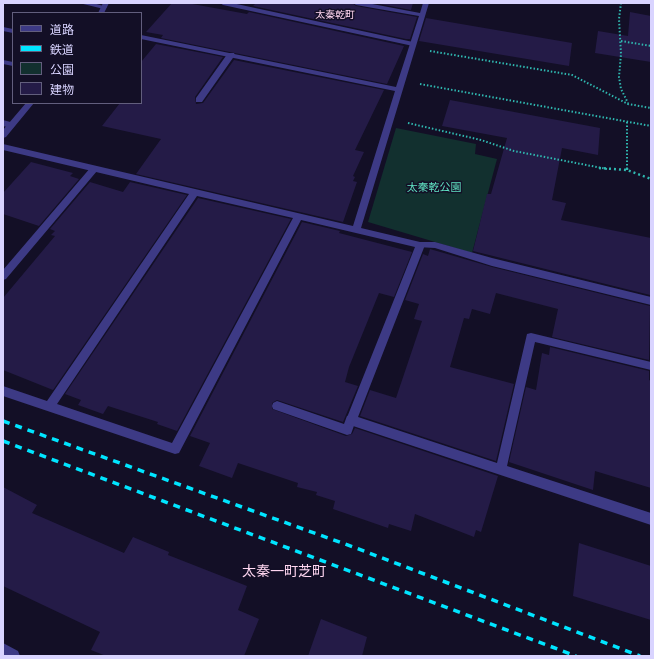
<!DOCTYPE html>
<meta charset="utf-8">
<style>
body{margin:0}
#map{position:relative;width:654px;height:659px;overflow:hidden;background:#130f26;font-family:Mulish,"Noto Sans JP",sans-serif}
canvas{display:block}
.frame{position:absolute;inset:0;border:4px solid #d9d4ff;pointer-events:none}
.legend{position:absolute;left:12px;top:12px;width:130px;height:92px;box-sizing:border-box;background:#130f26;border:1px solid #625e7d;margin:0;padding:5px 7px;list-style:none;font-size:12px;color:#d9d4ff}
.legend li{display:flex;align-items:center;gap:8px;height:20px}
.legend b{width:20px;border:1px solid #625e7d}
</style>
<div id="map">
<canvas width="654" height="659"></canvas>
<div class="frame"></div>
<ul class="legend">
<li><b style="height:5px;background:#3d3a85"></b>道路</li>
<li><b style="height:5px;background:#00e5ff"></b>鉄道</li>
<li><b style="height:11px;background:#12302f"></b>公園</li>
<li><b style="height:11px;background:#241b47"></b>建物</li>
</ul>
</div>
<script>
const context = document.querySelector('canvas').getContext('2d');
context.lineJoin = 'round';
function fillPath(path, color) {
  context.fillStyle = color;
  context.fill(path, 'evenodd');
}
function toPath(rows) {
  const path = new Path2D();
  for (const r of rows) {
    path.moveTo(r[0], r[1]);
    for (let i = 2; i < r.length; i += 2) path.lineTo(r[i], r[i + 1]);
  }
  return path;
}
function stroke(path, color, width, dash) {
  context.strokeStyle = color;
  context.lineWidth = width;
  context.lineCap = dash ? 'butt' : 'round';
  context.setLineDash(dash || []);
  context.stroke(path);
}
function drawText(font, color, halo, rows, align = 'center') {
  context.font = font + ' Mulish,"Noto Sans JP",sans-serif';
  context.lineWidth = 3;
  context.setLineDash([]);
  context.textBaseline = 'middle';
  context.strokeStyle = halo;
  context.fillStyle = color;
  for (const [text, x, y, turn = 0] of rows) {
    context.save();
    context.translate(x, y);
    context.rotate((+turn || 0) * Math.PI / 180);
    context.textAlign = isNaN(turn) ? turn : align;
    if (halo) context.strokeText(text, 0, 0);
    context.fillText(text, 0, 0);
    context.restore();
  }
}
fillPath(toPath([
 [396,128,476,144,475,154,497,159,472,253,368,222]
]), '#12302f');
fillPath(toPath([
 [172,3,187,3,247,14,249,12,404,46,387,84,161,38,163,35,146,32],
 [256,3,352,3,356,6,417,17,410,39,406,39,253,6],
 [375,3,413,3,411,10],
 [630,12,651,16,651,62,595,53,598,31,628,36],
 [426,18,572,43,569,66,419,41],
 [156,44,223,57,195,97,196,104,203,103,234,60,384,90,355,150,364,152,353,176,355,177,353,181,357,182,343,222,136,174,161,139,102,126,120,103,141,103,141,62],
 [450,100,600,128,598,155,562,148,552,200,566,203,561,220,651,238,650,295,473,251,487,194,491,194,507,138,442,126],
 [31,162,73,173,70,176,79,179,39,226,3,214,3,193],
 [90,182,123,192,130,182,187,195,53,390,3,370,3,298,55,236,51,235,55,231,50,229],
 [198,198,291,219,177,431,157,424,158,422,108,406,103,414,78,405,81,400,65,394],
 [302,222,340,231,339,233,412,252,394,297,379,293,349,367,345,382,358,386,343,422,277,400,272,403,272,409,346,436,352,434,355,428,498,476,481,532,476,530,474,537,415,514,411,531,389,524,388,528,333,509,335,501,316,495,317,492,297,487,298,483,238,463,232,478,199,466,210,443,190,436],
 [430,249,492,267,650,306,649,360,552,337,558,309,496,293,490,314,472,309,469,319,464,318,450,367,514,384,496,461,360,416,370,390,396,398,422,321,414,319,419,304,405,300,423,254,428,256],
 [550,347,649,371,649,380,651,381,651,488,595,471,593,490,509,462,526,387,536,390,542,353,549,355],
 [3,487,37,505,32,513,124,553,133,537,169,552,168,555,247,586,238,610,259,619,244,656,106,656,91,650,100,632,3,586],
 [579,543,651,566,651,620,573,596],
 [321,619,367,637,362,656,308,656]
]), '#241b47');
stroke(toPath([
 [621,3,619,19,621,54,619,77,621,89,628,103],
 [621,41,651,46],
 [430,51,572,75,628,104,651,108],
 [420,84,651,126],
 [627,122,627,169],
 [408,123,481,140,514,151,607,169]
]), '#2fb8b0', 2, [1.5, 2]);
stroke(toPath([
 [599,168,627,170,651,179],
 [627,168,627,170]
]), '#2fb8b0', 2.5, [2, 3]);
fillPath(toPath([
 [79,3,93,3,107,7,104,9,79,3],
 [220,3,232,3,413,42,416,44,413,46,223,5,220,3],
 [3,27,13,29,13,33,3,31,3,27],
 [228,53,234,53,235,55,202,102,196,102,196,98,228,53],
 [3,60,13,62,13,66,3,64,3,60],
 [3,120,14,123,15,125,11,128,3,126,3,120],
 [94,166,97,167,98,169,97,171,6,279,3,280,3,270,91,167,94,166],
 [420,242,435,242,492,258,651,297,651,305,492,266,435,248,417,247,415,245,420,242],
 [277,401,344,424,347,416,351,415,355,416,356,420,351,434,347,435,273,409,272,406,273,403,277,401]
]), '#3d3a85');
fillPath(toPath([
 [103,3,109,3,104,13,98,13,103,3],
 [353,3,367,3,420,13,423,3,429,3,361,228,420,242,425,245,358,417,497,463,527,334,531,333,651,362,651,370,535,342,507,466,651,513,651,525,347,424,346,420,415,247,301,220,179,453,175,454,3,396,3,386,47,401,189,194,3,150,3,144,353,226,395,91,141,39,141,35,396,87,419,16,356,5,353,3],
 [197,196,293,218,172,443,57,404,197,196],
 [26,103,34,103,6,137,3,138,3,130,26,103],
 [3,643,18,651,20,656,3,656,3,643]
]), '#3d3a85');
stroke(toPath([
 [3,421,356,548,640,656],
 [3,441,576,656]
]), '#00e5ff', 3.5, [7, 6]);
drawText('10px', '#ffd6f0', '#130f26', [
 ["太秦乾町",335,15]
]);
drawText('11px', '#5fe0c0', '#130f26', [
 ["太秦乾公園",434,188]
]);
drawText('14px', '#ffd6f0', '#130f26', [
 ["太秦一町芝町",284,572]
]);
</script>
